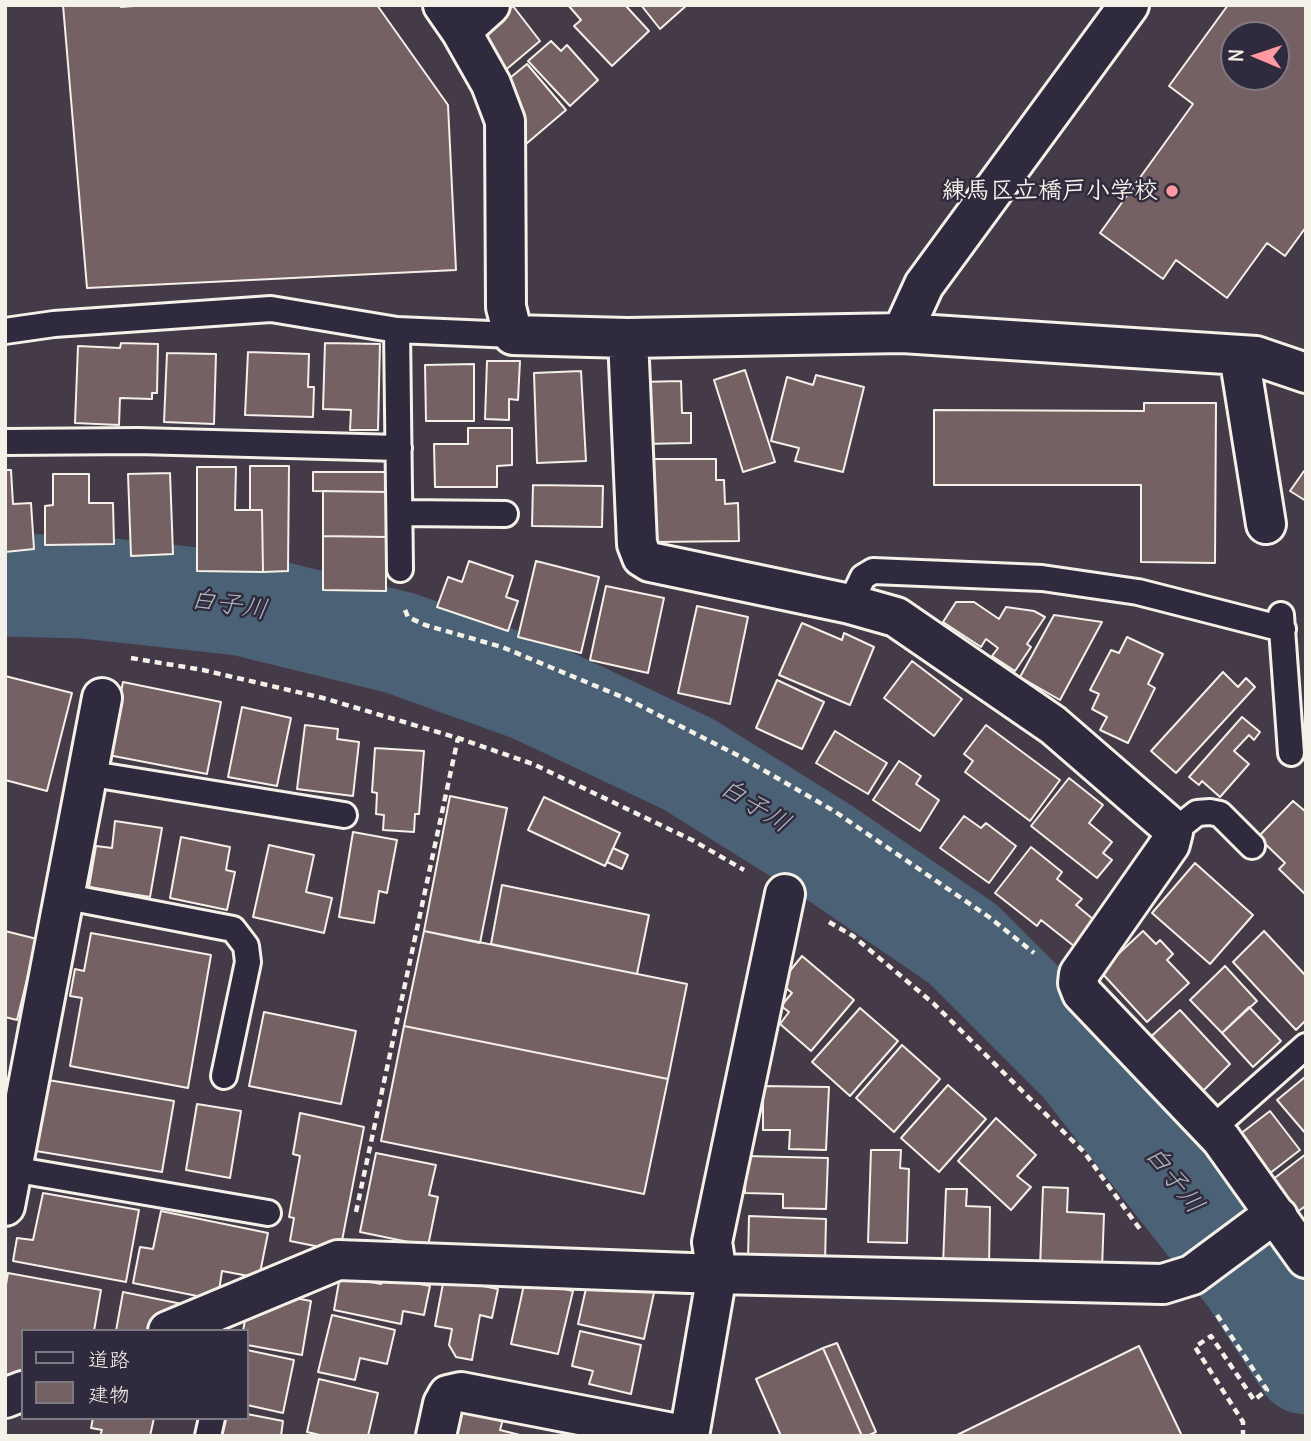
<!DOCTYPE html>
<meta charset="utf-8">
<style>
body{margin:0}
#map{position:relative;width:1311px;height:1441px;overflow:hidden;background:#443a48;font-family:Delius,"Klee One",sans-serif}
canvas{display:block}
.frame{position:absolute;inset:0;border:7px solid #f4f1e8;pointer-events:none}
.legend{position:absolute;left:21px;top:1329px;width:228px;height:91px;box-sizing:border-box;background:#2f2a3d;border:2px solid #7e7a81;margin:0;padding:9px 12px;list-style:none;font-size:21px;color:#f4f1e8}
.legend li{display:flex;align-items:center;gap:14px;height:35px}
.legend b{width:35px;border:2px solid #7e7a81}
.north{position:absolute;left:1220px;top:21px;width:70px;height:70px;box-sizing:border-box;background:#2f2a3d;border:2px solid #7e7a81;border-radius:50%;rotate:272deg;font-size:19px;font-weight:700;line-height:28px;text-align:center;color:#f4f1e8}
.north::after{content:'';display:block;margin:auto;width:24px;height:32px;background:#ff9aa2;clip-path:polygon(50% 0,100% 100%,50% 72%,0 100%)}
</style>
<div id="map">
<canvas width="1311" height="1441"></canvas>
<div class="frame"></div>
<ul class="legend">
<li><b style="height:9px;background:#2f2a3d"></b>道路</li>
<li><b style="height:19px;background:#756063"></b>建物</li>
</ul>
<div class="north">N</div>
</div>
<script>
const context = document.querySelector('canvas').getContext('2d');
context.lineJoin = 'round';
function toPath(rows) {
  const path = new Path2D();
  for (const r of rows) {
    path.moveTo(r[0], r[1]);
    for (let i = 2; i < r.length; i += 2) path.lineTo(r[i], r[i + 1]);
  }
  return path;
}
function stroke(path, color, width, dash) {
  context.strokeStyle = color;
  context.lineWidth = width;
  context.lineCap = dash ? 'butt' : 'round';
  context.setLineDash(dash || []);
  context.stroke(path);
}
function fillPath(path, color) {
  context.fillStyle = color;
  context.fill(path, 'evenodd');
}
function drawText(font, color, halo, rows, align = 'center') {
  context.font = font + ' Delius,"Klee One",sans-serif';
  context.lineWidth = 5;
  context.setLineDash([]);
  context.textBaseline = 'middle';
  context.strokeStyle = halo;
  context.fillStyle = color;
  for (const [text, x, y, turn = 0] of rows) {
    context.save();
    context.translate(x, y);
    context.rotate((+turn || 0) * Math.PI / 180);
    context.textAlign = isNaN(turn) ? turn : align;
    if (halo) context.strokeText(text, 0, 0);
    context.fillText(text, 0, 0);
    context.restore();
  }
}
stroke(toPath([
 [5,585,84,587,241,604,400,643,531,690,688,764,824,849,963,944,1081,1062,1249,1275,1306,1363]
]), '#4b6175', 103);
const building = toPath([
 [63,5,121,5,121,7,147,5,377,5,448,105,456,270,87,288,63,5],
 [568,5,625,5,649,31,612,66,574,26,581,20,568,5],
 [641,5,687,5,660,29,641,5],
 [1228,5,1306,5,1306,227,1285,256,1267,243,1227,298,1176,260,1163,279,1100,233,1193,104,1169,86,1228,5],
 [1234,35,1276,35,1276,77,1234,77,1234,35],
 [513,6,540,41,502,73,474,39,513,6],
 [551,41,561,51,567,45,598,80,570,106,528,61,551,41],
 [527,64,566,110,526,144,513,128,500,86,527,64],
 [121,343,158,344,157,393,152,393,152,399,120,398,119,425,75,423,78,346,120,348,121,343],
 [325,343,380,344,378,430,350,430,351,410,323,409,325,343],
 [248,352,309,354,308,387,314,387,313,417,245,415,248,352],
 [167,353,216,354,214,424,164,422,167,353],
 [487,361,520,361,518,400,509,399,509,420,485,419,487,361],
 [474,364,474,421,426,421,425,365,474,364],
 [745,370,775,462,743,472,714,380,745,370],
 [581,371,586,461,537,463,534,373,581,371],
 [816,375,864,387,843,472,795,461,799,448,771,441,787,377,813,385,816,375],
 [681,381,682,413,691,413,691,443,642,444,641,382,681,381],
 [1144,403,1216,403,1215,563,1141,562,1141,485,934,485,934,410,1144,411,1144,403],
 [468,428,512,428,512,465,497,466,497,487,435,487,434,444,468,444,468,428],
 [649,459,716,459,716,480,724,480,725,504,738,503,739,541,655,542,649,459],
 [250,466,289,466,288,571,263,572,262,510,250,510,250,466],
 [197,467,236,467,235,510,262,510,263,572,197,571,197,467],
 [5,470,11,470,13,504,31,503,34,549,5,552,5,470],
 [1304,471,1306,472,1306,501,1290,491,1304,471],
 [313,472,388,472,387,492,313,491,313,472],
 [170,473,173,554,131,556,128,474,170,473],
 [53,474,89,474,89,503,113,503,114,544,45,545,45,506,53,505,53,474],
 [533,485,603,486,602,527,532,526,533,485],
 [323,491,387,492,386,537,323,536,323,491],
 [323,536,386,537,386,591,323,590,323,536],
 [469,561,513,576,506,597,518,601,508,631,437,607,448,577,462,582,469,561],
 [536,561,599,577,581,653,518,637,536,561],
 [606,586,664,598,648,673,590,660,606,586],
 [956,602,974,602,999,619,1006,607,1034,611,1045,617,1027,644,1031,647,1015,671,992,656,998,648,986,639,981,647,943,622,956,602],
 [697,606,748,617,730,704,678,693,697,606],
 [1054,615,1102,622,1060,700,1020,677,1054,615],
 [802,623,842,640,844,633,874,647,850,705,779,675,802,623],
 [1127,637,1163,654,1148,684,1155,688,1128,743,1100,730,1107,717,1092,709,1099,694,1090,690,1111,650,1119,653,1127,637],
 [912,661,962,699,934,736,884,698,912,661],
 [1223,672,1238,687,1246,678,1255,687,1176,773,1151,751,1223,672],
 [5,676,72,693,47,791,5,780,5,676],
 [777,680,824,702,802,749,756,728,777,680],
 [123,682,221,702,207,774,103,754,112,739,123,682],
 [242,707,291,718,277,786,228,777,242,707],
 [1242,717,1260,732,1254,740,1249,735,1234,751,1249,764,1220,797,1202,781,1199,785,1189,777,1242,717],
 [305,725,338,729,337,739,359,742,353,796,297,789,305,725],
 [986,725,1060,780,1030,821,965,772,973,761,964,754,986,725],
 [835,731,887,763,868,794,816,763,835,731],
 [375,748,424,751,419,814,415,814,414,832,383,830,384,815,376,814,377,793,372,792,375,748],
 [899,761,921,776,916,784,939,800,920,831,873,800,899,761],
 [1069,778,1103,805,1089,823,1112,842,1103,853,1112,860,1097,878,1031,826,1069,778],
 [450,796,507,808,480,943,424,931,450,796],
 [544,797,620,833,605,866,528,830,544,797],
 [1293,801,1306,812,1306,895,1279,869,1285,863,1258,837,1293,801],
 [964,816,981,828,986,823,1016,846,989,883,940,848,964,816],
 [115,821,162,828,150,897,89,887,96,846,112,848,115,821],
 [353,832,397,840,387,893,379,891,374,923,339,917,353,832],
 [181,837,230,847,226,870,235,872,227,910,170,898,181,837],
 [269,845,314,855,306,892,332,898,324,933,253,917,269,845],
 [1031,847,1062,872,1057,879,1082,899,1076,905,1099,924,1079,950,1041,920,1037,926,995,893,1031,847],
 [613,848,628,855,622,869,607,862,613,848],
 [1195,863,1253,915,1210,964,1152,913,1195,863],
 [502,885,649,915,637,974,491,944,502,885],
 [5,931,37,939,17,1020,5,1017,5,931],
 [424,931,687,984,668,1079,404,1026,424,931],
 [1143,931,1156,944,1160,940,1173,954,1167,960,1189,983,1147,1022,1100,971,1143,931],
 [1264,931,1306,976,1306,1020,1296,1030,1233,962,1264,931],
 [91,933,211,955,188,1088,70,1066,82,998,70,996,75,969,84,971,91,933],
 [802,956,854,1000,811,1051,780,1024,789,1012,781,1006,792,993,780,983,802,956],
 [1225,966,1257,1001,1222,1033,1190,1000,1225,966],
 [1249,1007,1281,1041,1253,1067,1222,1033,1249,1007],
 [860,1008,898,1041,850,1096,812,1062,860,1008],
 [1180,1010,1230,1064,1197,1097,1145,1042,1180,1010],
 [264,1012,356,1031,341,1104,249,1086,264,1012],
 [404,1026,668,1079,644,1194,381,1141,404,1026],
 [902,1045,940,1079,894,1132,856,1098,902,1045],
 [1305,1077,1306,1078,1306,1134,1277,1100,1305,1077],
 [48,1080,174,1101,162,1172,36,1151,48,1080],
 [948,1085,986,1119,939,1172,901,1138,948,1085],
 [763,1086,829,1087,826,1150,789,1149,790,1130,763,1130,763,1086],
 [197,1104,241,1111,230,1178,186,1170,197,1104],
 [1270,1111,1300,1150,1260,1181,1235,1138,1270,1111],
 [300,1113,364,1127,340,1251,290,1241,294,1218,289,1217,300,1156,293,1154,300,1113],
 [996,1118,1036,1155,1017,1176,1031,1187,1011,1210,958,1161,996,1118],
 [871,1150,901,1150,900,1168,909,1169,907,1243,868,1242,871,1150],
 [376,1153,436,1165,429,1195,438,1197,428,1246,360,1232,376,1153],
 [1306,1154,1306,1209,1304,1207,1296,1213,1272,1180,1306,1154],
 [746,1156,828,1158,826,1209,783,1208,783,1194,745,1193,746,1156],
 [1043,1187,1068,1188,1067,1212,1104,1214,1102,1269,1040,1268,1043,1187],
 [946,1189,967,1189,966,1206,990,1207,989,1266,943,1265,946,1189],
 [43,1193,139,1210,126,1282,13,1261,17,1238,33,1240,43,1193],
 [161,1211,268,1233,259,1278,222,1271,219,1291,202,1297,133,1283,140,1247,153,1249,161,1211],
 [749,1216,826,1219,825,1264,748,1261,749,1216],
 [8,1273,101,1290,94,1331,23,1331,23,1382,5,1389,5,1290,8,1273],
 [340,1276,381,1284,382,1277,430,1286,424,1315,403,1311,401,1324,334,1310,340,1276],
 [444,1278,498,1289,492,1318,480,1315,472,1360,456,1357,449,1345,452,1329,435,1326,444,1278],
 [525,1280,573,1291,558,1354,511,1344,525,1280],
 [587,1284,655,1288,644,1339,578,1324,587,1284],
 [123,1292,187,1305,185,1314,147,1331,116,1331,123,1292],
 [273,1294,311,1301,302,1355,247,1345,247,1331,243,1331,248,1304,273,1294],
 [332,1315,395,1330,387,1364,360,1358,355,1380,318,1372,332,1315],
 [580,1331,641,1345,631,1394,589,1384,593,1371,572,1366,580,1331],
 [837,1343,876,1432,867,1436,862,1436,823,1348,837,1343],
 [1139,1346,1182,1436,955,1436,1139,1346],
 [823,1348,862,1436,781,1436,756,1379,823,1348],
 [247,1350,294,1360,283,1413,247,1405,247,1350],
 [319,1379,378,1393,368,1436,324,1436,307,1432,319,1379],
 [461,1411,503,1419,500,1430,524,1436,457,1436,461,1411],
 [247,1414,283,1421,281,1436,215,1436,218,1418,247,1418,247,1414],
 [93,1418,154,1418,150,1436,100,1436,102,1430,91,1428,93,1418]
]);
fillPath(building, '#756063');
stroke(building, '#f4f1e8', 2);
const lane = toPath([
 [397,330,400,569],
 [5,331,54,324,271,309,397,330,513,335],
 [5,442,138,441,399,448],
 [400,513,505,514],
 [850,604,863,577,873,571,1042,578,1138,592,1283,629],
 [1281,615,1291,753],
 [86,773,344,815],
 [1173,832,1197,813,1210,812,1220,814,1252,846],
 [62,896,233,929,246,946,248,962,224,1076],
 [1212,1129,1306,1046],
 [12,1169,268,1213],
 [208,1436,212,1418]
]);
const street = toPath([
 [443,5,461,31,491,84,505,121,506,307,513,335,628,338,902,333,1256,356,1306,373],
 [461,31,490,5],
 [902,333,924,285,1129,5],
 [628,338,637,544,642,557,650,562,850,604,896,617,1053,725,1166,823,1173,832,1170,844,1079,974,1078,983,1082,993,1221,1139,1306,1258],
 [1239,355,1266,524],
 [5,1206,102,698],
 [168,1331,338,1260,717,1274,1163,1284,1192,1275,1262,1223,1278,1217],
 [5,1398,23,1391],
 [436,1436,443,1404,448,1395,461,1392,688,1436],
 [689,1436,717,1274,712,1242,785,894]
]);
stroke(lane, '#f4f1e8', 30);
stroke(street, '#f4f1e8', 44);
stroke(toPath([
 [405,610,408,617,425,625,502,647,627,699,739,756,834,811,989,917,1034,953],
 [131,658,203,670,323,698,458,738,533,764,694,841,744,870],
 [829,922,853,936,933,1003,1084,1152,1142,1232],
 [356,1212,458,738],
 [1217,1315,1267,1390,1254,1400,1211,1336,1195,1347,1243,1422,1243,1436]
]), '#f4f1e8', 4.5, [7, 5]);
stroke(lane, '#2f2a3d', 24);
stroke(street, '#2f2a3d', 38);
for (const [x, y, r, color] of [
 [1172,191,7,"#ff9aa2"]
]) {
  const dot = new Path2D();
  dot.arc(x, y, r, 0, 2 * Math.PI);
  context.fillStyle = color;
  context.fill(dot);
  stroke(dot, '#2f2a3d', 2.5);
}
drawText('bold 24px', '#f4f1e8', '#2f2a3d', [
 ["練馬区立橋戸小学校",1158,191]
], 'right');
drawText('italic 26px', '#b0b7ba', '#2f2a3d', [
 ["白子川",229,605,9],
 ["白子川",755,806,32],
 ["白子川",1174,1180,52]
]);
</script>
